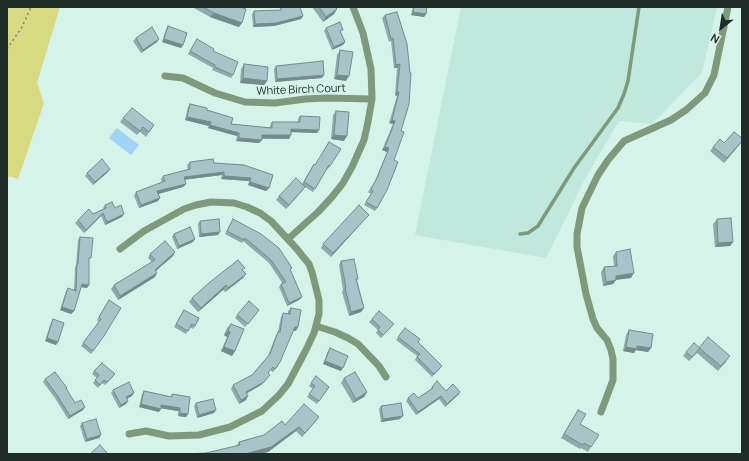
<!DOCTYPE html>
<style>
body{margin:0}
#map{position:relative;width:749px;height:461px;overflow:hidden;background:#d5f3e9;font-family:Manrope,sans-serif}
canvas{display:block}
.frame{position:absolute;inset:0;border:8px solid #202c28;pointer-events:none}
.north{position:absolute;left:701px;top:8px;width:40px;height:40px;-webkit-text-stroke:3px #d5f3e9;paint-order:stroke;rotate:210deg;font-size:11px;font-weight:700;line-height:16px;text-align:center;color:#202c28}
.north::after{content:'';display:block;margin:auto;width:14px;height:18px;background:#202c28;clip-path:polygon(50% 0,100% 100%,50% 72%,0 100%)}
</style>
<div id="map">
<canvas width="749" height="461"></canvas>
<div class="frame"></div>
<div class="north">N</div>
</div>
<script>
const context = document.querySelector('canvas').getContext('2d');
context.lineJoin = 'round';
function fillPath(path, color) {
  context.fillStyle = color;
  context.fill(path, 'evenodd');
}
function toPath(rows) {
  const path = new Path2D();
  for (const r of rows) {
    path.moveTo(r[0], r[1]);
    for (let i = 2; i < r.length; i += 2) path.lineTo(r[i], r[i + 1]);
  }
  return path;
}
function stroke(path, color, width, dash) {
  context.strokeStyle = color;
  context.lineWidth = width;
  context.lineCap = dash ? 'butt' : 'round';
  context.setLineDash(dash || []);
  context.stroke(path);
}
function drawText(font, color, halo, rows, align = 'center') {
  context.font = font + ' Manrope,sans-serif';
  context.lineWidth = 3;
  context.setLineDash([]);
  context.textBaseline = 'middle';
  context.strokeStyle = halo;
  context.fillStyle = color;
  for (const [text, x, y, turn = 0] of rows) {
    context.save();
    context.translate(x, y);
    context.rotate((+turn || 0) * Math.PI / 180);
    context.textAlign = isNaN(turn) ? turn : align;
    if (halo) context.strokeText(text, 0, 0);
    context.fillText(text, 0, 0);
    context.restore();
  }
}
fillPath(toPath([
 [461,7,717,7,702,73,652,124,619,121,586,177,546,258,415,235]
]), '#c1e8dc');
fillPath(toPath([
 [7,7,60,7,37,83,44,103,18,179,9,176,7,182]
]), '#d8da81');
fillPath(toPath([
 [117,128,139,145,131,155,109,138]
]), '#a1d3f7');
stroke(toPath([
 [7,49,22,27,31,7]
]), '#758982', 1.5, [2, 3]);
stroke(toPath([
 [520,234,528,233,538,226,574,168,618,108,624,94,628,81,639,7]
]), '#7e997b', 3.5);
stroke(toPath([
 [165,76,183,78,215,93,245,102,275,103,305,99,327,98,372,99],
 [288,239,318,212,332,197,343,183,352,167,364,140,368,122,372,99,371,69,363,33,353,7],
 [120,249,144,231,184,209,196,205,211,202,234,203,247,207,260,213,271,221,296,248,309,264,312,272,319,300,319,314,314,333,306,350,288,384,279,395,262,411,230,427,199,435,169,436,146,431,129,434],
 [316,326,335,332,348,338,358,344,379,366,386,377],
 [601,412,613,380,613,359,611,350,607,340,597,328,593,319,586,294,577,247,577,234,582,208,598,175,608,160,624,141,671,120,686,110,705,93,714,75,728,7]
]), '#7e997b', 7);
fillPath(toPath([
 [192,7,240,7,239,27,210,17],
 [312,7,335,7,337,9,334,14,323,22],
 [413,7,427,7,426,14,424,17,411,15],
 [281,8,303,16,301,19,274,26,253,27,252,14,254,11,280,10],
 [385,15,407,44,401,131,394,160,377,208,375,211,364,205,371,194,368,192,375,181,387,152,382,150,393,124,389,123,397,96,395,95,397,68,394,68,391,41,389,42,382,18],
 [168,26,183,45,181,48,162,42,166,29],
 [326,28,341,32,345,42,343,45,332,50,324,31],
 [136,38,159,39,157,42,141,53,133,41],
 [197,39,213,51,233,75,231,78,212,70,213,68,188,54],
 [340,50,346,81,334,79,337,55],
 [244,64,267,81,264,85,240,83,241,69],
 [276,66,322,78,275,82,274,69],
 [190,104,207,110,231,124,270,128,270,126,272,122,298,122,298,119,300,116,317,133,291,132,289,139,262,139,262,140,259,143,236,141,237,136,208,128,209,126,185,120,188,107],
 [336,111,344,141,331,139,333,115],
 [123,118,154,125,146,137,140,132,137,135,120,122],
 [329,142,330,166,328,169,327,169,313,192,305,187,302,191,286,209,276,200,279,196,302,184,312,167,314,164,315,165],
 [724,143,740,144,724,163,710,151,713,147],
 [190,162,244,165,269,188,266,191,248,185,249,181,221,179,222,175,184,180,186,184,183,187,158,194,160,198,158,201,139,208,134,196,136,192,162,182,161,179,163,176,188,170,187,165],
 [110,169,108,172,93,185,85,176,87,173],
 [105,205,115,208,122,217,105,225,101,216,84,233,75,223,78,220,104,209,103,208],
 [366,218,331,257,321,248,323,244],
 [233,219,290,271,302,297,299,300,287,306,279,287,281,284,283,284,269,263,243,241,242,243,225,234],
 [717,219,733,242,730,246,715,247,713,224],
 [200,221,218,235,199,237,198,224],
 [174,234,195,239,193,242,177,249,172,237],
 [80,237,89,261,87,288,81,287,74,311,71,314,60,310,66,291,68,288,74,290,75,267,76,265,78,240],
 [175,252,173,256,156,271,155,277,118,300,111,289,114,285,152,262,148,258,150,254],
 [616,252,631,278,616,280,613,284,603,286,601,272,604,267,614,266,613,256],
 [341,261,358,279,357,280,364,308,361,312,349,316,342,292,343,290,339,265],
 [243,278,225,292,223,290,198,312,189,302,192,298],
 [107,303,104,336,91,354,81,346,99,322,97,320],
 [291,308,296,331,293,330,278,366,273,372,270,370,268,373,267,378,261,385,247,393,246,400,239,404,231,389,233,385,252,375,268,356,276,335,278,332,281,317,283,313,288,314,288,311],
 [184,310,195,326,193,329,190,327,186,334,174,327],
 [257,313,245,327,235,318,237,315],
 [53,319,56,345,45,341,51,322],
 [372,319,394,324,381,338,376,333,378,330,369,322],
 [231,324,235,351,232,356,221,351,227,337,224,335,227,328],
 [405,328,440,369,432,377,415,360,417,356,396,340],
 [629,330,651,348,648,352,636,350,634,353,623,351,626,335],
 [330,348,341,371,323,364,328,351],
 [699,348,727,361,718,371,697,353,689,361,683,356,686,352],
 [94,371,113,377,105,385,102,383,98,388,93,383,97,378,92,374],
 [316,376,329,387,317,404,307,397,313,389,309,386],
 [344,378,367,392,364,397,353,403,341,383],
 [45,379,66,389,75,403,85,407,83,410,68,419,55,398,43,382],
 [432,387,446,391,460,392,458,395,445,407,439,399,416,415,406,401,408,398,418,398,430,390],
 [113,390,132,396,127,399,128,401,126,404,119,408,111,393],
 [144,391,171,397,172,394,186,417,178,416,178,411,161,408,159,412,139,407,142,394],
 [196,403,214,413,197,418,194,406],
 [381,406,400,419,381,422,379,409],
 [578,410,580,424,591,447,588,452,581,448,580,449,561,438],
 [319,417,302,437,296,431,268,452,259,454,181,454,206,453,236,446,239,442,264,435,285,425],
 [82,423,101,435,99,438,85,442,80,426]
]), '#90a9ad');
fillPath(toPath([
 [337,9,334,14,323,22,326,17],
 [413,12,426,14,424,17,411,15],
 [214,13,242,23,239,27,210,17],
 [303,16,301,19,274,26,253,27,255,24],
 [159,39,157,42,141,53,143,50],
 [164,39,183,45,181,48,162,42],
 [345,42,343,45,332,50,334,47],
 [400,64,397,68,394,68,396,65],
 [324,75,322,78,275,82,277,79],
 [337,75,349,76,346,81,334,79],
 [243,78,267,81,264,85,240,83],
 [397,92,399,92,397,96,395,95],
 [187,117,211,122,209,126,185,120],
 [392,120,395,121,393,124,389,123],
 [210,125,239,133,237,136,208,128],
 [291,129,319,130,317,133,289,132],
 [262,135,291,135,289,139,260,138],
 [334,135,347,136,344,141,331,139],
 [239,138,262,140,259,143,236,141],
 [742,141,740,144,724,163,727,158],
 [385,147,389,148,387,152,382,150],
 [110,169,108,172,93,185,95,182],
 [224,172,222,175,181,180,184,177],
 [224,176,251,178,249,181,221,179],
 [250,182,269,188,266,191,248,185],
 [186,184,183,187,155,195,157,191],
 [305,187,302,191,286,209,289,205],
 [160,198,158,201,139,208,141,205],
 [103,213,101,216,84,233,86,230],
 [124,214,122,217,105,225,107,222],
 [369,215,366,218,331,257,333,253],
 [220,232,218,235,199,237,201,234],
 [195,239,193,242,177,249,179,246],
 [733,242,730,246,715,247,718,243],
 [175,252,173,256,153,273,155,270],
 [157,273,155,277,118,300,120,296],
 [634,273,631,278,613,280,616,276],
 [246,274,243,278,225,292,228,288],
 [616,280,613,284,603,286,606,282],
 [82,284,89,285,87,288,80,287],
 [226,285,223,290,198,312,201,308],
 [302,297,299,300,287,306,289,303],
 [62,307,74,311,71,314,60,310],
 [364,308,361,312,349,316,351,312],
 [295,327,298,327,296,331,292,330],
 [228,331,230,332,227,337,224,335],
 [47,338,58,342,56,345,45,341],
 [637,346,651,348,648,352,636,350,634,353,623,351,626,347],
 [224,347,235,351,232,356,221,351],
 [325,361,343,368,341,371,323,364],
 [270,375,261,385,244,395,246,392],
 [367,392,364,397,353,403,356,399],
 [460,392,458,395,445,407,447,404],
 [134,393,132,396,124,400,126,397],
 [248,396,246,400,239,404,241,400],
 [441,396,439,399,416,415,418,412],
 [128,401,126,404,119,408,121,405],
 [141,404,161,409,159,412,139,407],
 [161,405,180,408,178,411,159,408],
 [85,407,83,410,68,419,70,416],
 [216,410,214,413,197,418,199,415],
 [180,413,188,414,186,417,178,416],
 [403,416,400,419,381,422,383,419],
 [319,417,316,421,302,437,305,433],
 [299,427,296,431,268,452,259,454,245,454],
 [101,435,99,438,85,442,87,439]
]), '#758a8d');
const building = toPath([
 [203,7,240,7,246,9,242,23,214,13,203,7],
 [285,7,300,7,303,16,276,23,255,24,254,11,281,10,281,8,285,7],
 [319,7,335,7,337,9,326,17,319,7],
 [414,7,427,7,426,14,413,12,414,7],
 [397,12,407,44,410,73,411,73,409,104,401,131,404,132,394,160,398,162,387,190,377,208,366,202,373,191,371,189,377,178,389,148,385,147,395,121,392,120,399,92,397,92,400,64,396,65,393,38,391,39,385,15,397,12],
 [340,22,343,30,340,31,345,42,334,47,326,28,340,22],
 [168,26,187,33,183,45,164,39,168,26],
 [152,27,159,39,143,50,136,38,152,27],
 [197,39,214,49,213,51,238,62,233,75,215,67,215,65,190,51,197,39],
 [340,50,353,52,349,76,337,75,340,50],
 [323,61,324,75,277,79,276,66,323,61],
 [244,64,268,67,267,81,243,78,244,64],
 [190,104,207,108,207,110,233,118,231,124,272,128,272,122,300,122,300,116,320,117,319,130,291,129,291,135,262,135,262,140,239,138,239,133,210,125,211,122,187,117,190,104],
 [132,108,154,125,149,132,143,127,140,131,123,118,132,108],
 [336,111,349,112,347,136,334,135,336,111],
 [734,132,742,138,742,141,727,158,713,147,720,139,724,143,734,132],
 [329,142,341,149,330,166,329,165,315,189,304,182,314,164,315,165,329,142],
 [102,159,110,169,95,182,87,173,102,159],
 [213,159,214,163,244,165,273,175,269,188,250,182,251,178,224,176,224,172,184,177,186,184,157,191,160,198,141,205,136,192,165,181,163,176,190,169,190,162,213,159],
 [296,178,305,187,289,205,279,196,296,178],
 [112,202,115,208,121,205,124,214,107,222,103,213,86,230,78,220,89,209,93,214,106,208,105,205,112,202],
 [359,205,369,215,333,253,323,244,359,205],
 [731,218,733,242,718,243,717,219,731,218],
 [219,219,220,232,201,234,200,221,219,219],
 [233,219,261,234,279,248,292,268,290,269,302,297,289,303,281,284,286,282,271,260,245,238,244,240,227,231,233,219],
 [190,227,195,239,179,246,174,234,190,227],
 [80,237,93,238,91,258,89,258,89,285,82,284,74,311,62,307,68,288,76,291,77,264,78,264,80,237],
 [165,241,175,252,155,270,157,273,120,296,114,285,155,260,150,254,165,241],
 [630,249,634,273,616,276,616,280,606,282,604,267,617,266,616,252,630,249],
 [354,259,358,279,356,279,364,308,351,312,345,288,346,288,341,261,354,259],
 [238,260,245,268,242,270,246,274,228,288,226,285,201,308,192,298,210,282,238,260],
 [109,300,121,308,104,336,93,351,83,343,101,319,99,317,109,300],
 [249,301,259,310,248,324,237,315,249,301],
 [291,308,301,310,298,327,295,327,280,362,275,369,273,367,268,373,270,375,264,382,246,392,248,396,241,400,233,385,252,375,270,354,278,332,280,332,283,313,290,314,291,308],
 [184,310,199,318,195,326,192,324,188,331,176,324,184,310],
 [379,311,394,324,383,335,378,330,380,327,372,319,379,311],
 [53,319,64,323,58,342,47,338,53,319],
 [231,324,244,329,235,351,224,347,230,332,228,331,231,324],
 [405,328,420,339,418,342,442,366,434,374,417,357,420,354,398,337,405,328],
 [629,330,653,334,651,348,637,346,637,349,626,347,629,330],
 [708,337,730,356,721,366,699,348,708,337],
 [694,343,700,348,692,357,686,352,694,343],
 [330,348,348,356,343,368,325,361,330,348],
 [102,363,115,374,107,382,104,380,100,385,95,380,99,375,94,371,102,363],
 [55,372,67,388,66,388,75,403,81,400,85,407,70,416,57,395,45,379,55,372],
 [355,372,367,392,356,399,344,378,355,372],
 [316,376,329,387,319,401,309,394,315,386,311,383,316,376],
 [437,381,446,391,453,384,460,392,447,404,441,396,418,412,408,398,414,393,418,398,433,388,432,387,437,381],
 [129,382,134,393,126,397,128,401,121,405,113,390,129,382],
 [144,391,172,397,172,394,190,397,188,414,180,413,180,408,161,405,161,409,141,404,144,391],
 [213,399,216,410,199,415,196,403,213,399],
 [401,403,403,416,383,419,381,406,401,403],
 [304,404,319,417,305,433,299,427,271,447,245,454,181,454,206,453,240,445,239,442,264,435,282,421,285,425,304,404],
 [578,410,586,414,580,424,599,435,591,447,584,443,583,445,564,434,578,410],
 [96,419,101,435,87,439,82,423,96,419],
 [100,445,108,454,90,454,100,445]
]);
fillPath(building, '#a7c5c9');
stroke(building, '#758a8d', 1);
drawText('11px', '#202c28', '#d5f3e9', [
 ["White Birch Court",301,90,-2]
]);
</script>
